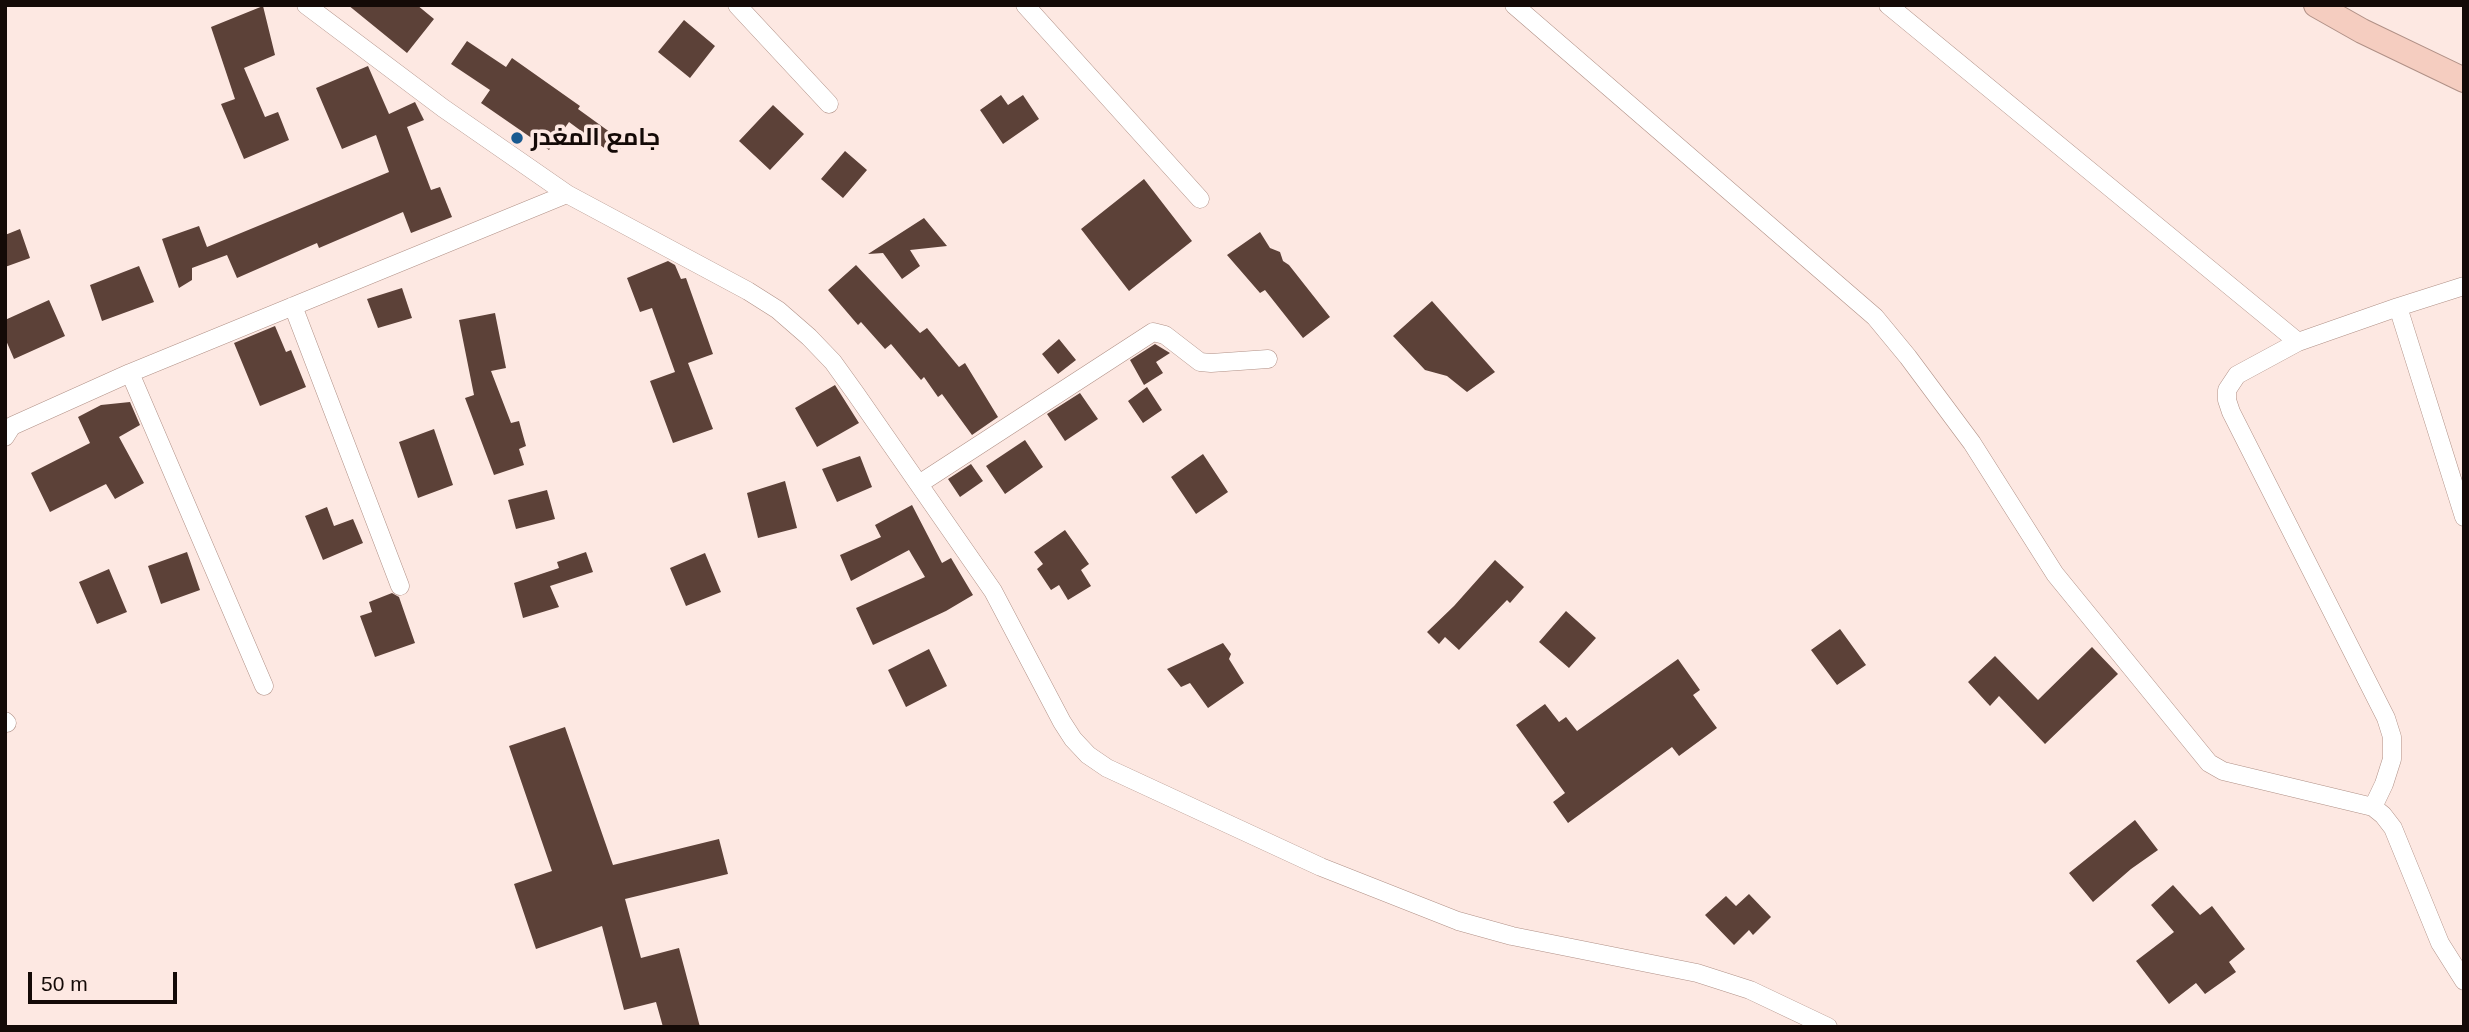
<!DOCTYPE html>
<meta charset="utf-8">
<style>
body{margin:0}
#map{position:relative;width:2469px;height:1032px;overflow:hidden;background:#fde8e2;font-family:Arial,sans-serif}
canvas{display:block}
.frame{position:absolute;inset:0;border:7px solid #140a07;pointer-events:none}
.scale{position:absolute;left:28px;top:972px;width:149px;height:32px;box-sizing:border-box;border:4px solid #140a07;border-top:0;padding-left:9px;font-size:21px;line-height:24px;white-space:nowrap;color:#140a07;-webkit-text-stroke:5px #fde8e2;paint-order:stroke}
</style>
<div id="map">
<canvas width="2469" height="1032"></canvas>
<div class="frame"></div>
<div class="scale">50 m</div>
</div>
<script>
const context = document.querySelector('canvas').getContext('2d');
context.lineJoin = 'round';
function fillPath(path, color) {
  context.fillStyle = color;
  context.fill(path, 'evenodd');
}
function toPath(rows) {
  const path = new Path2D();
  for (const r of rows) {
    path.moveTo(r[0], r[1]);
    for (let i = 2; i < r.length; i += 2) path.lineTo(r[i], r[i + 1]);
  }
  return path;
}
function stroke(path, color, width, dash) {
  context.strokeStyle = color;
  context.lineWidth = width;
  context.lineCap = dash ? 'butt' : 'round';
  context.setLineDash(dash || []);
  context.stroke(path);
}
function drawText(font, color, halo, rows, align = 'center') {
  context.font = font + ' Arial,Cairo,sans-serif';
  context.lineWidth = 7;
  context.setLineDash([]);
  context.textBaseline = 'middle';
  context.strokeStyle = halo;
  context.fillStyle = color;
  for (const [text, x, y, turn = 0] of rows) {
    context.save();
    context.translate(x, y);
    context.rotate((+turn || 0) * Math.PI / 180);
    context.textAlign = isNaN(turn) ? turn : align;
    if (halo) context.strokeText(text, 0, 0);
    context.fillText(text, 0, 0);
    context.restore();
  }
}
fillPath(toPath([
 [348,5,417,5,434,19,407,53],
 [263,6,275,55,244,68,265,117,278,112,289,140,244,159,221,104,235,99,211,27],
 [684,20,715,46,690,78,658,52],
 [467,41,506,67,512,58,580,106,578,109,625,143,615,156,569,122,549,150,481,103,490,90,451,64],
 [368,66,389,114,415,102,424,120,407,127,431,190,440,187,452,217,411,233,403,212,319,248,317,243,237,278,227,255,192,268,192,280,179,288,162,239,199,226,207,247,389,172,376,135,342,149,316,88],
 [1001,95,1008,105,1023,95,1039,119,1003,144,980,110],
 [773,105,804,134,770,170,739,141],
 [845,151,867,170,843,198,821,179],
 [1144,179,1192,241,1129,291,1081,229],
 [924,218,947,246,910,250,920,266,902,279,883,253,868,254],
 [20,229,30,258,5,267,5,235],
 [1260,232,1270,248,1280,252,1283,261,1289,265,1330,317,1303,338,1265,290,1260,293,1227,255],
 [668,261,675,265,681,279,686,278,713,354,688,363,713,429,673,443,650,381,675,372,652,308,640,312,627,278],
 [856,265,920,333,927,328,959,367,965,363,998,417,972,435,942,394,938,397,924,377,921,380,891,344,885,349,861,322,858,325,828,290],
 [139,266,154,302,102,321,90,285],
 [402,288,412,318,378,328,367,299],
 [49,300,65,336,14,359,5,338,5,320],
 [1432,301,1495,372,1467,392,1447,376,1425,370,1393,336],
 [495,313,506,368,491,371,511,423,519,421,526,446,519,449,524,465,494,475,465,398,474,395,459,320],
 [275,326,286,352,291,350,306,387,260,406,234,343],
 [1059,339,1076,360,1058,374,1042,354],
 [1155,344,1170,353,1156,362,1163,373,1144,385,1130,360],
 [835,385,859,423,817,447,795,408],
 [1147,387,1162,410,1143,423,1128,401],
 [1080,393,1098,419,1065,441,1047,414],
 [130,402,140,425,119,437,144,483,115,499,106,484,50,512,31,473,90,443,78,417,101,405],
 [434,429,453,485,418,498,399,442],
 [1025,440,1043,467,1005,494,986,466],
 [1203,454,1228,492,1196,514,1171,477],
 [860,456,872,487,837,502,822,469],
 [971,464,983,481,960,497,948,479],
 [785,481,797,528,758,538,747,493],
 [547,490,555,519,516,529,508,500],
 [912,505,942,563,951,558,973,595,946,611,873,645,856,608,925,577,909,550,851,581,840,555,881,537,875,525],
 [327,507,334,526,353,519,363,543,323,560,305,516],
 [1065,530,1089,564,1081,570,1091,586,1068,600,1059,585,1051,590,1037,569,1043,564,1034,552],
 [187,552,200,590,161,604,148,566],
 [586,552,593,572,550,586,559,607,523,618,514,583,559,568,557,562],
 [705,553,721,592,686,606,670,568],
 [1495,560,1524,587,1510,603,1507,600,1459,650,1445,637,1439,644,1427,632,1454,606],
 [109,569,127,612,97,624,79,582],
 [392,593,399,597,415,643,375,657,360,616,372,612,369,602],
 [1566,611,1596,638,1569,668,1539,642],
 [1840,629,1866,665,1837,685,1811,650],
 [1223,643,1231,654,1229,659,1244,683,1208,708,1190,683,1181,687,1167,669],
 [2092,647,2118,674,2045,744,1999,696,1990,706,1968,682,1995,656,2038,700],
 [929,649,947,686,906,707,888,670],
 [1678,659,1700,690,1693,695,1717,728,1679,756,1672,747,1568,823,1553,802,1565,793,1516,725,1545,704,1559,722,1566,717,1577,731],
 [565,727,613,865,719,839,728,874,625,899,641,958,679,948,700,1027,663,1027,656,1002,624,1010,602,926,536,949,514,884,552,871,509,746],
 [2135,820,2158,850,2131,869,2093,902,2069,873],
 [2173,885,2200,915,2212,906,2245,949,2229,962,2236,972,2205,994,2196,983,2169,1004,2136,961,2174,932,2151,905],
 [1749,894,1771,917,1753,935,1749,930,1734,945,1705,915,1726,896,1736,906]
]), '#5c4138');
const street = toPath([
 [306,5,443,108,567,194,748,291,778,310,809,337,833,362,856,394,993,591,1062,722,1073,739,1088,755,1107,768,1321,867,1458,921,1512,936,1697,973,1750,990,1828,1027],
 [737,5,829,104],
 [1025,5,1200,199],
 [1514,5,1875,317,1908,357,1972,443,2055,574,2209,763,2223,771,2373,807,2383,815,2393,828,2440,943,2464,981],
 [1888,5,2298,342],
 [2464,286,2398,307,2464,517],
 [293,306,400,586],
 [130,373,264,686],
 [5,437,12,426,130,373,567,194],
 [919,484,1153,332,1165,335,1200,362,1211,363,1268,359],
 [5,721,7,723],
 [2373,807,2384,784,2392,759,2392,737,2386,718,2231,412,2227,400,2227,390,2237,375,2298,342,2398,307]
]);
const secondary = toPath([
 [2316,5,2362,31,2464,80]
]);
stroke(street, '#b09086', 19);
stroke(secondary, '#b09086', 26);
stroke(street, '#fff', 18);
stroke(secondary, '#f5cdc0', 24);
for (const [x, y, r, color] of [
 [517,138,7,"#195a90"]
]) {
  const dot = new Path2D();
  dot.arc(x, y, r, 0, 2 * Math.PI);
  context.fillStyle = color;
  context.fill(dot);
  stroke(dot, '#fde8e2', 2.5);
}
drawText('bold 24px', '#140a07', '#fde8e2', [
 ["جامع المغدر",531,138]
], 'left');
</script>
